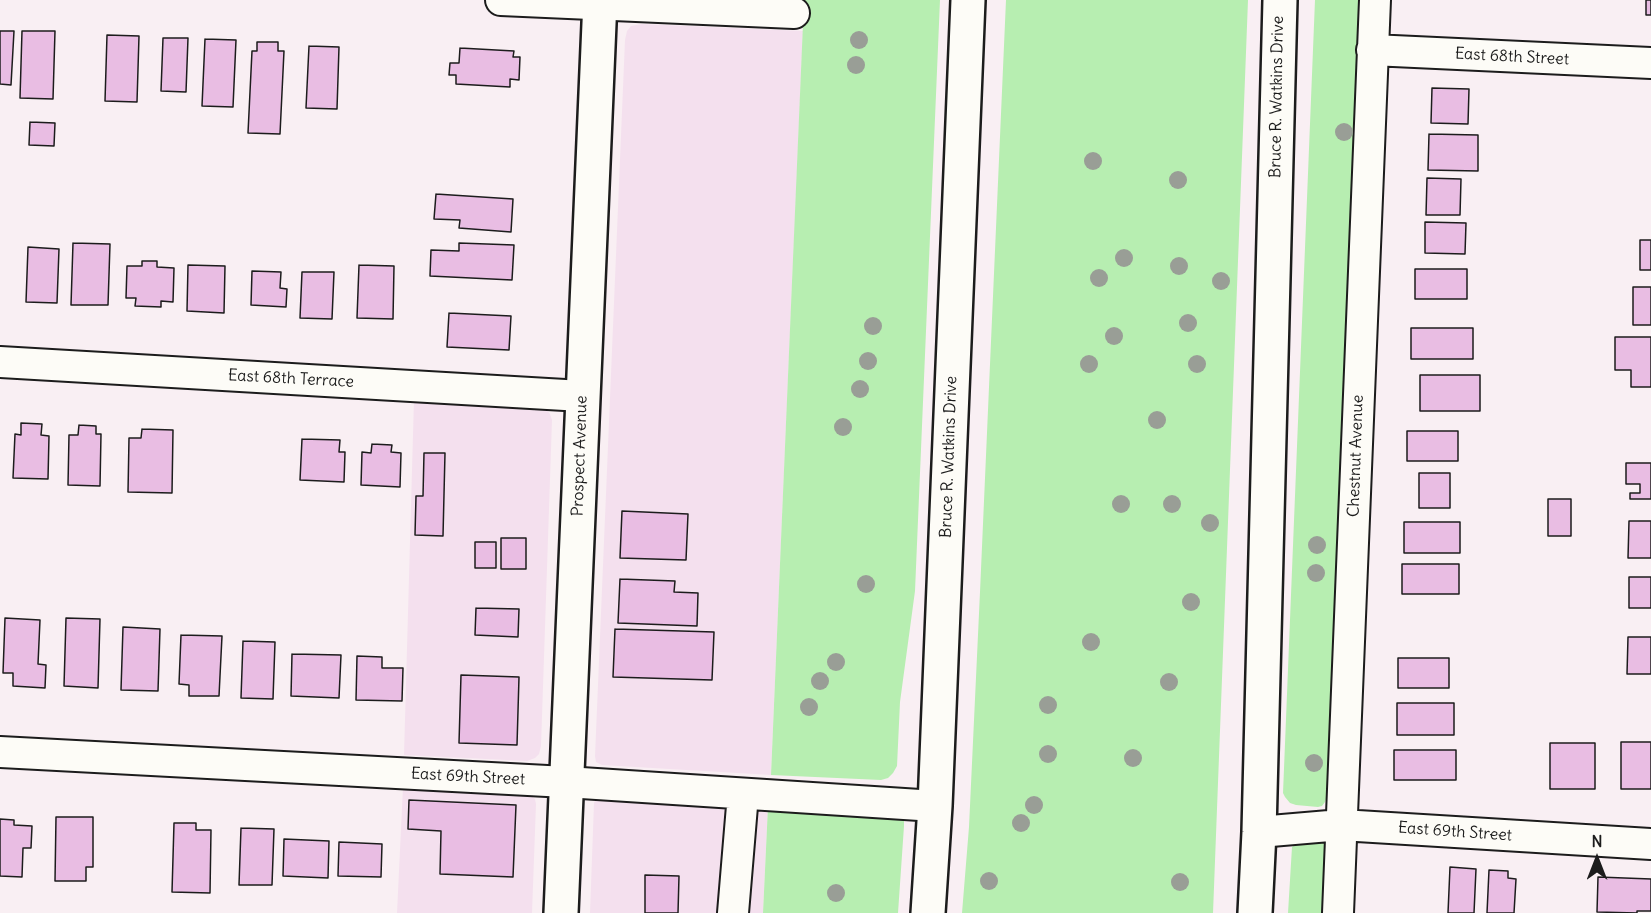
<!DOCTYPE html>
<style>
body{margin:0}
#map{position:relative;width:1651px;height:913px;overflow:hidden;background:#f9eff3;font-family:Delius,sans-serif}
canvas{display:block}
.north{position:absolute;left:1567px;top:829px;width:60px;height:60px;-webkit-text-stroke:4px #fdfcf7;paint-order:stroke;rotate:0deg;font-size:16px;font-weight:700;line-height:24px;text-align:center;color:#1c1c1c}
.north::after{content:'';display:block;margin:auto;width:21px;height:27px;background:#1c1c1c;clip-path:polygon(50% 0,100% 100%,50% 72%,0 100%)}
</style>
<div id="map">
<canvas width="1651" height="913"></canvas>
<div class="north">N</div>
</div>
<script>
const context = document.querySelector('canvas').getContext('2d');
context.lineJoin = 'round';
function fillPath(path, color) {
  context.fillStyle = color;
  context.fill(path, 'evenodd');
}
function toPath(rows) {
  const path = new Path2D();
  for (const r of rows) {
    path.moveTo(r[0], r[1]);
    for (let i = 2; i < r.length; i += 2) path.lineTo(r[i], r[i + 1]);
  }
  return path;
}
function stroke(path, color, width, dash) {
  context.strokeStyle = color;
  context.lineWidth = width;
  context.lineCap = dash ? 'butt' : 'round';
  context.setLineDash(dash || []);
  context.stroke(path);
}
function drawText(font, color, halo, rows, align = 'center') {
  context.font = font + ' Delius,sans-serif';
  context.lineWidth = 6;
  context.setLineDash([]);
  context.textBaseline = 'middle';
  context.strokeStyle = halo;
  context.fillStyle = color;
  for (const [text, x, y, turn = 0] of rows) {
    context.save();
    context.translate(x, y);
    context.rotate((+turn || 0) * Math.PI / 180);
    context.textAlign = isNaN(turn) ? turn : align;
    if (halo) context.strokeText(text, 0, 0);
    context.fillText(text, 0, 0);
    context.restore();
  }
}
fillPath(toPath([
 [642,24,803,31,771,775,602,765,596,762,595,756,625,40,627,31,631,26],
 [414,399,546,409,550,414,552,420,541,746,539,754,535,758,527,761,404,755],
 [403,787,530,795,535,799,536,804,532,913,397,913],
 [602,795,768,806,763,913,590,913,594,803,596,799]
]), '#f4e0ee');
fillPath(toPath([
 [804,0,940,0,915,591,900,702,897,766,893,773,888,778,881,780,771,775],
 [1006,0,1248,0,1213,913,962,913,969,827,980,592],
 [1315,0,1359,0,1328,794,1325,802,1322,806,1318,807,1296,805,1290,803,1285,797,1283,793],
 [768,806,900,816,904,820,904,826,898,913,763,913],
 [1320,839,1324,842,1326,848,1323,913,1288,913,1292,847,1297,843]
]), '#b7eeb1');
const building = toPath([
 [1646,0,1651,0,1651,15,1646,15,1646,0],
 [0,31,14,31,11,85,0,84,0,31],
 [22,31,55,31,53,99,20,98,22,31],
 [107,35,139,36,137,102,105,101,107,35],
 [163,38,188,38,186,92,161,91,163,38],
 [205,39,236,40,233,107,202,106,205,39],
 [257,42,278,42,278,51,284,51,280,134,248,133,252,51,257,51,257,42],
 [309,46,339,47,337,109,306,108,309,46],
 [460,48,514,51,513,57,520,57,519,80,510,79,510,87,456,84,456,75,449,75,450,63,459,63,460,48],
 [1432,88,1469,89,1468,124,1431,123,1432,88],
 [30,122,55,123,54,146,29,145,30,122],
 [1429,134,1478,135,1478,171,1428,170,1429,134],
 [1427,178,1461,179,1460,215,1426,215,1427,178],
 [436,194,513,199,511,232,459,228,460,220,434,219,436,194],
 [1425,222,1466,223,1465,254,1425,253,1425,222],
 [1640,240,1651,240,1651,270,1640,270,1640,240],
 [73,243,110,244,108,305,71,305,73,243],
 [459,243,514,245,512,280,430,276,431,250,459,251,459,243],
 [28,247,59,249,57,303,26,302,28,247],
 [142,261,157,261,157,267,174,268,173,302,161,301,161,307,135,306,136,298,126,298,127,266,142,266,142,261],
 [188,265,225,266,224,313,187,311,188,265],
 [359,265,394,266,393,319,357,318,359,265],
 [1415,269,1467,269,1467,299,1415,299,1415,269],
 [252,271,281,272,280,288,287,289,286,307,251,305,252,271],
 [302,272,334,272,332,319,300,318,302,272],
 [1633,287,1651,287,1651,325,1633,325,1633,287],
 [449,313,511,316,509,350,447,347,449,313],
 [1411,328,1473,328,1473,359,1411,359,1411,328],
 [1615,337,1651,337,1651,387,1631,387,1631,370,1615,370,1615,337],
 [1420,375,1480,375,1480,411,1420,411,1420,375],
 [21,423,42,424,41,435,49,436,48,479,13,478,15,434,21,435,21,423],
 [79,425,96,426,96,434,101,434,100,486,68,485,69,435,78,435,79,425],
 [142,429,173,430,172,493,128,492,129,438,141,438,142,429],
 [1407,431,1458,431,1458,461,1407,461,1407,431],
 [302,439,340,440,339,452,345,452,344,482,300,480,302,439],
 [372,444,392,445,391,452,401,453,400,487,361,485,362,452,371,453,372,444],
 [424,453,445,453,443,536,415,535,416,496,423,496,424,453],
 [1626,463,1651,463,1651,499,1630,499,1630,493,1640,493,1640,484,1626,484,1626,463],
 [1419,473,1450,473,1450,508,1419,508,1419,473],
 [1548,499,1571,499,1571,536,1548,536,1548,499],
 [622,511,688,514,686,560,620,558,622,511],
 [1629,521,1651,521,1651,558,1628,558,1629,521],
 [1404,522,1460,522,1460,553,1404,553,1404,522],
 [501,538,526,538,526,569,501,569,501,538],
 [475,542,496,542,496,568,475,568,475,542],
 [1402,564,1459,564,1459,594,1402,594,1402,564],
 [1629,577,1651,577,1651,608,1629,608,1629,577],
 [620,579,675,581,674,592,698,593,697,626,618,623,620,579],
 [476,608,519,609,518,637,475,635,476,608],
 [5,618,40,620,38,664,46,665,45,688,13,686,13,673,3,673,5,618],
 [66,618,100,619,98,688,64,686,66,618],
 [123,627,160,629,158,691,121,690,123,627],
 [615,629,714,632,712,680,613,677,615,629],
 [181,635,222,636,219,696,189,696,189,685,179,684,181,635],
 [1628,637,1651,637,1651,674,1627,674,1628,637],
 [243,641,275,642,273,699,241,698,243,641],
 [292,654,341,655,339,698,291,696,292,654],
 [357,656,382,657,382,668,403,668,402,701,356,700,357,656],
 [1398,658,1449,658,1449,688,1398,688,1398,658],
 [461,675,519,677,517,745,459,743,461,675],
 [1397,703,1454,703,1454,735,1397,735,1397,703],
 [1621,742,1651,742,1651,789,1621,789,1621,742],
 [1550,743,1595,743,1595,789,1550,789,1550,743],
 [1394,750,1456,750,1456,780,1394,780,1394,750],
 [409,800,516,805,513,877,440,874,441,831,408,829,409,800],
 [56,817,93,817,93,867,86,867,86,881,55,881,56,817],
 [0,819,14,820,14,825,32,826,31,848,23,848,22,877,0,876,0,819],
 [174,823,196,823,196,830,211,830,210,893,172,892,174,823],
 [241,828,274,829,272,885,239,885,241,828],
 [284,839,329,841,328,878,283,876,284,839],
 [339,842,382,844,381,877,338,876,339,842],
 [1450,867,1476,869,1474,913,1448,913,1450,867],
 [1489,870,1508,871,1508,878,1516,879,1514,913,1487,913,1489,870],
 [645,875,679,876,678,913,645,913,645,875],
 [1598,877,1651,879,1651,911,1637,911,1637,913,1597,912,1598,877]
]);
fillPath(building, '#e9bde3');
stroke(building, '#1c1c1c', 1.5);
const minor = toPath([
 [501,0,794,13],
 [1372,50,1651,63],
 [0,362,582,396],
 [0,752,566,782,935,806],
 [1259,832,1341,825,1651,844],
 [733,913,743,794],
 [1338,913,1375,0]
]);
const major = toPath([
 [561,913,600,0]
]);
const highway = toPath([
 [928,913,935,806,968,0],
 [1255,913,1259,832,1280,0]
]);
stroke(minor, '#1c1c1c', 34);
stroke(major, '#1c1c1c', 38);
stroke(highway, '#1c1c1c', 38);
stroke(minor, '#fdfcf7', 30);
stroke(major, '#fdfcf7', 33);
stroke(highway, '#fdfcf7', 33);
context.fillStyle = '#999e96';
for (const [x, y] of [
 [859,40],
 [856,65],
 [1344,132],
 [1093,161],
 [1178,180],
 [1124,258],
 [1179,266],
 [1099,278],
 [1221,281],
 [1188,323],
 [873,326],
 [1114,336],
 [868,361],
 [1089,364],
 [1197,364],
 [860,389],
 [1157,420],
 [843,427],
 [1121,504],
 [1172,504],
 [1210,523],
 [1317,545],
 [1316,573],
 [866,584],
 [1191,602],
 [1091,642],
 [836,662],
 [820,681],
 [1169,682],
 [1048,705],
 [809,707],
 [1048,754],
 [1133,758],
 [1314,763],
 [1034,805],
 [1021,823],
 [989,881],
 [1180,882],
 [836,893]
]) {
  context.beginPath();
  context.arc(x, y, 9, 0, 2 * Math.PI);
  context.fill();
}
drawText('16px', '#1c1c1c', '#fdfcf7', [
 ["East 68th Street",1512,57,3],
 ["Bruce R. Watkins Drive",1277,97,-89],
 ["East 68th Terrace",291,379,3],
 ["Prospect Avenue",580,456,-88],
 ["Chestnut Avenue",1356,456,-88],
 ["Bruce R. Watkins Drive",949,457,-88],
 ["East 69th Street",468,777,3],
 ["East 69th Street",1455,832,4]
]);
</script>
